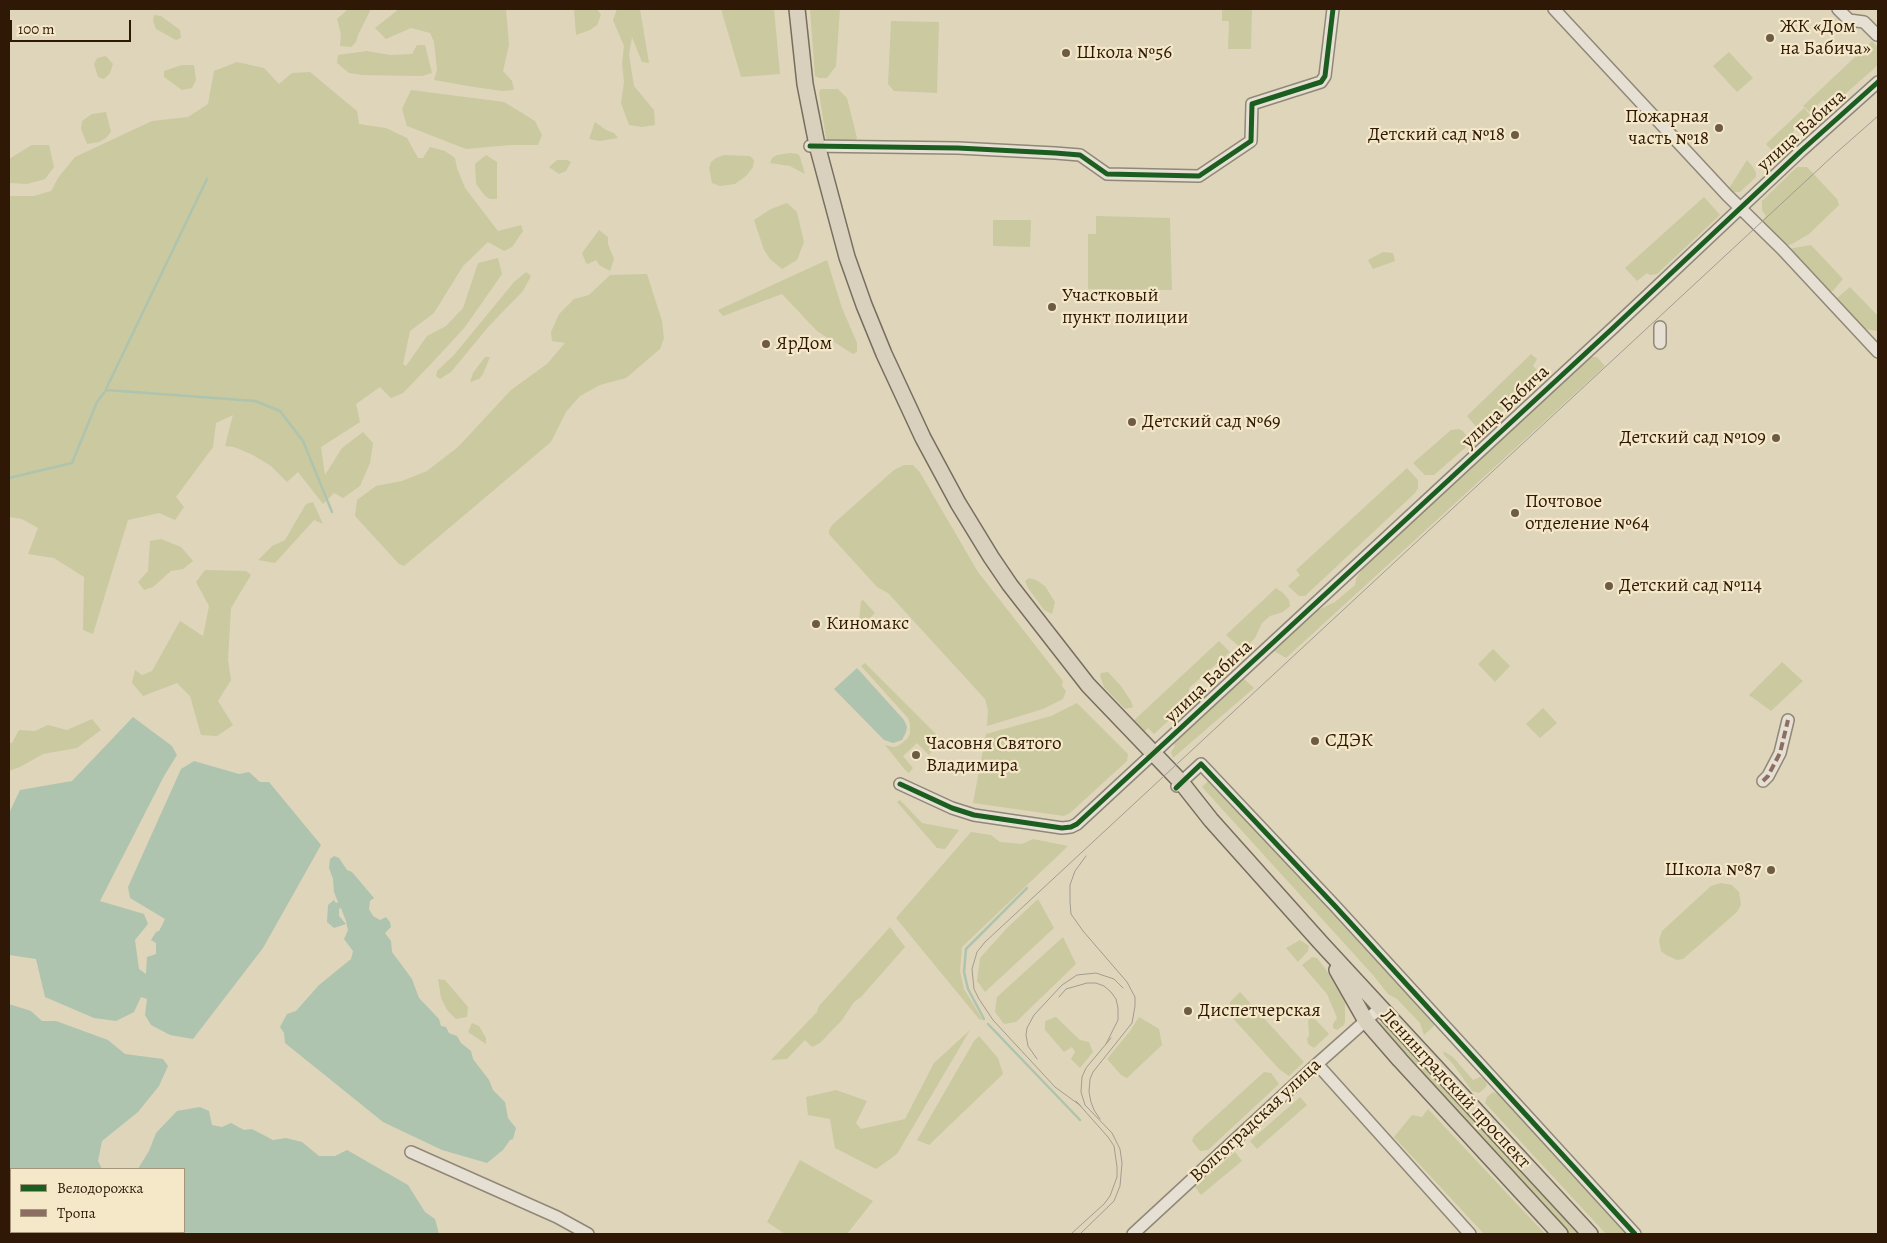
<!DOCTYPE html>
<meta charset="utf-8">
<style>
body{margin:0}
#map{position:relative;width:1887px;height:1243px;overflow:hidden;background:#dfd5bb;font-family:Alegreya,serif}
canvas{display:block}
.frame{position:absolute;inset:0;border:10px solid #2f1906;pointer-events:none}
.legend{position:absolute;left:10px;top:1168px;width:175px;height:65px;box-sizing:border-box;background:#f4e8c9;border:1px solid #a5957b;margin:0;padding:6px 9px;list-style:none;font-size:15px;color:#2f1906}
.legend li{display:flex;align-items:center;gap:10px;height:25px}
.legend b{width:25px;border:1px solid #a5957b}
.scale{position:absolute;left:10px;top:20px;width:121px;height:22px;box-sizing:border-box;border:2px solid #2f1906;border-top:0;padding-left:6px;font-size:15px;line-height:18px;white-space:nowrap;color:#2f1906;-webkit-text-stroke:4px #f4e8c9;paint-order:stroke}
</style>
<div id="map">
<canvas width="1887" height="1243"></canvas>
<div class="frame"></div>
<ul class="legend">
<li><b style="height:6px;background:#1b5e20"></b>Велодорожка</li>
<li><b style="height:6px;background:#8d6e63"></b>Тропа</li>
</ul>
<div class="scale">100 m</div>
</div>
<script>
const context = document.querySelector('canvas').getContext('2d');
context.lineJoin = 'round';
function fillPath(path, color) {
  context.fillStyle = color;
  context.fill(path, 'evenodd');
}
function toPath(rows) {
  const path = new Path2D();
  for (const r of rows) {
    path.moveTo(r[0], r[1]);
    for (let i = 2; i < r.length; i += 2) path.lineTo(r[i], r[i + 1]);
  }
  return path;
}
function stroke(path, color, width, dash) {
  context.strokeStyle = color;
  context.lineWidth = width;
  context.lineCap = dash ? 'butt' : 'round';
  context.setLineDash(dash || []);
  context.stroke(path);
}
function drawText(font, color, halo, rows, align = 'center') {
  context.font = font + ' Alegreya,serif';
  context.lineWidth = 4.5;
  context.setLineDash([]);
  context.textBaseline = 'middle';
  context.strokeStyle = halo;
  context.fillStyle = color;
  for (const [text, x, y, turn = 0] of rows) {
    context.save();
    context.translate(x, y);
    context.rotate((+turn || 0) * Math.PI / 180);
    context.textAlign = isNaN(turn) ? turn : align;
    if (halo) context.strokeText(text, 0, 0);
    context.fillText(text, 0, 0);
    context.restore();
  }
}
fillPath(toPath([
 [348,9,371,9,358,35,356,42,351,47,340,46,341,34,337,19],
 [399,9,506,9,509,45,503,71,512,81,514,90,502,91,474,87,434,80,437,70,434,42,430,33,411,28,386,39,375,28],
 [574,9,597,9,601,15,597,25,590,30,576,35],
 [617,9,640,9,649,63,642,62,632,37,629,55,634,86,654,110,655,125,642,127,629,125,621,103,624,82,622,63,624,46,613,20],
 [721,9,774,9,780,74,741,77],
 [810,9,840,9,836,66,827,78,819,78,815,76],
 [1222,9,1252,9,1251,49,1228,49,1229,21,1222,21],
 [154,15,161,16,180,30,181,38,176,40,156,29,153,21],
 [891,21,939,22,937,93,894,91,888,84],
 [1872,41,1878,47,1878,65,1844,95,1827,103,1823,100,1810,112,1803,106],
 [417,45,425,45,432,73,422,76,362,75,349,73,337,63,338,55,367,51,390,55,412,54],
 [1729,52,1753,78,1737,92,1713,66],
 [106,56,113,64,110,73,104,79,98,77,94,64,97,58],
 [237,62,264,68,279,84,292,73,310,72,357,111,359,124,386,128,407,138,418,158,423,158,430,147,445,151,455,158,457,168,465,188,498,231,521,225,523,231,512,247,504,251,488,242,463,266,434,313,410,331,403,364,406,366,427,336,446,326,463,308,478,263,498,258,502,274,465,327,430,365,403,393,391,398,380,387,356,404,360,422,321,447,325,475,342,448,363,432,373,443,370,463,360,486,343,498,334,493,323,504,298,472,287,482,271,466,253,455,234,447,225,446,233,415,216,423,213,447,176,497,184,507,175,520,159,513,128,520,93,634,83,630,84,577,54,558,28,554,38,528,22,519,9,517,9,196,34,196,51,191,58,178,75,157,152,121,188,117,208,104,214,71],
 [182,65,194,65,196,80,192,88,182,90,164,77,164,71],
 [821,89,838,89,847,98,857,138,854,141,828,141,826,138,819,92],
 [411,90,504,102,535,121,542,135,538,145,510,145,466,149,407,126,402,109],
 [1804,108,1810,115,1793,131,1796,136,1785,153,1782,155,1776,155,1766,144],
 [106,112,111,132,106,138,99,142,87,144,81,129,82,121,92,114],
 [595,122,606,130,614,133,618,138,600,141,589,139],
 [32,145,49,145,54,167,45,179,27,184,9,183,9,159],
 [790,153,798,154,800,157,805,174,790,166,770,163,772,158,777,155],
 [486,155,497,162,497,199,490,199,485,196,476,184,475,164],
 [724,155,750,156,754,160,753,167,746,176,735,184,720,186,712,183,709,168,711,162,716,158],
 [557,160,567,160,571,162,566,171,559,174,549,167],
 [1747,160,1753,167,1756,173,1756,177,1740,192,1730,192,1728,190],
 [1797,167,1807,167,1837,199,1839,205,1809,234,1792,244,1784,246,1761,222,1766,216,1762,210,1762,201],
 [1704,197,1720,215,1657,274,1650,275,1647,273,1637,281,1625,268],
 [787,203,797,212,804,242,797,260,782,269,770,259,764,250,754,220,771,209],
 [1096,216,1170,218,1172,290,1088,289,1088,234,1096,234],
 [993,220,1031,220,1030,247,993,246],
 [599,230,608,237,608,244,614,259,610,271,599,265,596,260,588,264,586,263,582,253],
 [1811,245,1843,279,1833,291,1829,292,1788,249],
 [1383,252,1393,253,1395,261,1373,269,1368,260],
 [827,260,842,308,857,343,857,352,853,354,817,331,782,294,723,316,718,310],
 [526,272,531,276,523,291,489,326,451,372,440,379,436,376,437,371,454,355,514,282],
 [647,274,662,321,664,338,660,349,626,378,600,385,580,396,566,412,551,442,404,566,399,564,355,516,357,500,376,486,402,481,427,471,458,447,511,390,547,364,565,343,552,341,551,332,559,314,574,299,589,295,610,275],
 [1850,287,1878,316,1878,331,1864,329,1836,299],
 [1531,354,1537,359,1533,366,1538,371,1526,391,1479,430,1467,416],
 [485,357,490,357,483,374,479,379,470,382,473,373],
 [1589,357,1597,357,1605,366,1286,658,1274,651,1275,648,1312,613,1335,602,1355,585,1356,579,1367,562],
 [1459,429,1463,431,1468,438,1465,448,1434,475,1425,475,1413,463,1451,430],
 [904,465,913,465,919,471,978,572,1063,681,1062,686,1066,691,1063,699,1043,709,987,726,988,710,985,699,888,593,877,587,829,534,829,530,832,525,894,470],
 [1407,468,1418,480,1418,488,1415,493,1305,596,1299,596,1288,586,1300,575,1296,570],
 [313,502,323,524,314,520,275,563,258,560,272,546,285,540,306,504],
 [161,539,181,547,193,561,183,569,171,571,153,587,144,590,138,582,148,571,150,541],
 [205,570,246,571,251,575,231,608,228,660,231,680,218,701,233,725,217,736,201,735,190,696,177,683,143,696,132,683,135,670,142,675,152,671,180,621,203,636,209,606,196,582],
 [1029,578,1036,580,1045,586,1055,602,1052,614,1044,610,1028,588,1025,581],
 [1276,588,1283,593,1289,600,1290,606,1283,612,1270,616,1262,623,1255,638,1243,650,1226,635],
 [863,600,875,613,858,630,861,601],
 [1219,641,1230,652,1189,688,1190,701,1154,734,1148,728,1140,736,1129,725],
 [1493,649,1510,666,1495,682,1478,664],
 [1782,662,1803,681,1771,711,1749,695],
 [865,663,939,737,939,741,929,755,917,743,903,756,913,768,909,773,906,771,885,745,893,747,898,746,907,739,910,734,910,724,908,718,861,666],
 [1108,672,1121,686,1131,701,1133,707,1125,709,1104,687,1100,676,1101,673],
 [1243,678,1254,688,1173,758,1171,752,1175,746,1173,741],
 [1077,703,1128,754,1127,761,1070,813,1064,816,973,803,986,734,1051,716],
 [1543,708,1557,723,1540,738,1526,724],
 [92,719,101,730,77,748,43,754,20,767,9,771,9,743,12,743,19,730,35,731,48,725,67,730],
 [1208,781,1332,908,1435,1025,1424,1035,1420,1023,1397,999,1388,994,1373,975,1202,787],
 [900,800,922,823,959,830,945,849,937,848,897,802],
 [971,832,991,835,1000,842,1022,844,1033,839,1068,846,962,947,960,971,964,989,983,1020,979,1019,896,918],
 [1721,883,1732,885,1739,892,1741,905,1737,912,1683,959,1677,960,1666,955,1661,951,1660,946,1659,940,1662,931,1711,886],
 [1038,899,1054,928,985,992,977,981,980,958,1007,928],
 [890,927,905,947,861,997,854,1002,842,1020,820,1043,812,1047,805,1040,787,1059,771,1060,817,1012,819,1006],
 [1063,937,1076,964,1016,1022,1004,1024,995,1012,997,997],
 [1300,940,1309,946,1308,951,1298,962,1286,948],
 [1312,957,1317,958,1324,967,1342,993,1345,1002,1345,1022,1344,1025,1337,1030,1333,1028,1333,1024,1337,1018,1327,994,1302,965],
 [438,979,445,980,468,1007,467,1017,456,1019,447,1010,441,998],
 [1240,992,1304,1062,1289,1076,1279,1069,1229,1014,1230,1002],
 [1056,1017,1080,1040,1089,1042,1093,1052,1080,1068,1071,1059,1075,1052,1072,1047,1064,1052,1045,1030,1045,1021],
 [1139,1017,1159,1029,1162,1045,1127,1078,1121,1075,1107,1059,1130,1031],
 [1312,1018,1316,1020,1329,1034,1314,1048,1308,1044,1307,1039,1309,1035,1308,1020],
 [1382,1022,1385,1024,1580,1234,1570,1234,1402,1053,1379,1027,1379,1023],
 [472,1023,479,1026,486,1038,486,1044,468,1032],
 [970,1030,897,1154,876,1169,835,1148,830,1119,808,1115,806,1097,836,1090,867,1101,856,1123,861,1129,905,1119,934,1063],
 [979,1036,998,1058,1003,1074,929,1145,917,1140,974,1041],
 [1443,1051,1453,1057,1473,1080,1480,1077,1485,1079,1487,1085,1485,1088,1479,1093,1472,1091,1453,1064,1444,1055],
 [1264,1072,1271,1073,1279,1084,1208,1150,1200,1151,1192,1141,1194,1136],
 [1493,1092,1499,1094,1629,1234,1606,1234,1485,1103,1487,1097],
 [1300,1097,1307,1105,1257,1149,1250,1141],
 [1428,1109,1545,1234,1484,1234,1394,1137,1412,1115,1422,1117],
 [1235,1152,1242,1161,1201,1195,1195,1187],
 [800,1160,873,1201,847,1234,785,1234,767,1222]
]), '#cbc99f');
fillPath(toPath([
 [857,668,904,720,907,727,906,732,902,740,893,743,884,740,834,689],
 [133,717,172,746,177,755,164,776,100,901,144,914,148,924,135,940,139,969,146,974,147,957,156,954,156,943,151,940,156,932,159,931,165,919,130,898,128,887,181,769,194,761,239,774,249,772,260,782,269,782,321,845,263,948,193,1039,170,1035,151,1025,145,1015,147,999,141,997,134,1012,116,1021,94,1018,45,997,36,959,9,955,9,813,20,790,72,781],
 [334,856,339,858,347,870,352,872,374,898,370,901,369,909,373,916,380,920,386,917,390,922,391,927,385,933,391,941,392,952,412,979,419,998,439,1019,441,1026,446,1027,449,1033,457,1036,461,1043,471,1051,473,1059,489,1080,493,1090,505,1102,508,1118,516,1128,513,1139,510,1140,503,1150,487,1163,442,1150,383,1122,285,1043,284,1033,280,1027,287,1014,296,1011,319,985,351,959,353,951,344,939,348,930,346,921,341,908,339,909,339,916,346,924,334,928,327,922,328,905,334,900,336,903,338,902,334,892,333,879,329,868,330,859],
 [9,1004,31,1011,42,1021,56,1021,108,1040,125,1054,163,1059,168,1066,159,1086,138,1112,102,1141,98,1161,102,1169,11,1169,11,1232,116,1232,116,1234,9,1234],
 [200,1107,209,1111,212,1125,222,1127,231,1123,244,1130,252,1129,273,1140,286,1138,302,1142,319,1156,335,1156,347,1150,408,1185,425,1212,435,1219,439,1234,147,1234,147,1232,184,1232,184,1169,139,1169,139,1167,149,1151,156,1133,177,1111]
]), '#aec4ae');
stroke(toPath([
 [106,389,207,179],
 [9,478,72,463,97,402,106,390,255,401,280,411,303,441,332,512],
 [984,1019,968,989,964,972,966,949,1027,888],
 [988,1024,1080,1120]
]), '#aec4ae', 2.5);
const minor = toPath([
 [1554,9,1727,195,1782,249,1878,352],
 [1838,9,1849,20,1864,22,1877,35],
 [810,146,958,148,1055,153,1080,155,1107,174,1199,176,1251,141,1252,104,1321,82,1325,76,1333,9],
 [1660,343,1660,327],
 [1763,781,1768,776,1780,753,1788,720],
 [900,784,952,808,974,815,1062,828,1071,827,1077,824,1614,327,1801,151,1878,82],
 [1177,786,1201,764,1335,906,1635,1234],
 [1317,1064,1470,1234],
 [411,1152,557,1217,588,1234],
 [1133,1234,1317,1064,1380,1008]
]);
const major = toPath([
 [797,9,805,84,817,145,847,257,864,305,884,354,923,438,958,503,991,557,1010,585,1088,685,1181,782,1211,820,1321,943,1590,1234],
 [1337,970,1366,1021,1400,1060,1560,1234]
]);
stroke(minor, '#908777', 14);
stroke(major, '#776e5f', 18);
stroke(minor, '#e5e0d3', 11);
stroke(major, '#d9d1be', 15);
stroke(toPath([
 [1086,856,1075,871,1070,885,1070,902,1071,914,1083,931,1127,982,1135,997,1135,1006,1132,1023,1093,1072,1090,1079,1089,1092,1091,1102,1094,1110,1100,1119],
 [1059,997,1066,989,1087,983,1096,983,1104,986,1111,992,1116,999,1118,1008,1118,1020,1106,1044],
 [1037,1059,1028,1046,1026,1035,1027,1028,1034,1015,1062,985,1077,975,1096,973,1114,979,1123,988],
 [1081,1106,1055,1087,993,1020,979,999,974,989,972,969,977,952,985,942,1836,153,1878,116],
 [1071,1234,1104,1204,1110,1196,1117,1177,1117,1167,1114,1146,1108,1137,1076,1101],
 [1080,1234,1114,1201,1120,1186,1122,1163,1120,1149,1112,1133,1085,1105,1081,1092,1082,1077,1086,1068,1111,1038]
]), '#a29c90', 1);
stroke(toPath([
 [1763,781,1768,776,1780,753,1788,720]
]), '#8d6e63', 4, [8, 4]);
stroke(toPath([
 [810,146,958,148,1055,153,1080,155,1107,174,1199,176,1251,141,1252,104,1321,82,1325,76,1333,9],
 [900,784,952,808,974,815,1062,828,1071,827,1077,824,1614,327,1801,151,1878,82],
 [1176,788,1201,764,1335,906,1635,1234]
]), '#1b5e20', 5);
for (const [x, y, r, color] of [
 [1770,38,5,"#6d5b45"],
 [1066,53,5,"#6d5b45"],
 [1719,128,5,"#6d5b45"],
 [1515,135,5,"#6d5b45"],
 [1052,307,5,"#6d5b45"],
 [766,344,5,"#6d5b45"],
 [1132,422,5,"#6d5b45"],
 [1776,438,5,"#6d5b45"],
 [1515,513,5,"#6d5b45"],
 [1609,586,5,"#6d5b45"],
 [816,624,5,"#6d5b45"],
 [1315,741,5,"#6d5b45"],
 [916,755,5,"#6d5b45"],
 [1771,870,5,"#6d5b45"],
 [1188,1011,5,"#6d5b45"]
]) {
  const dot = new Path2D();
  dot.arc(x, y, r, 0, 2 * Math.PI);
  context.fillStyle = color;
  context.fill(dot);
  stroke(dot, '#f4e8c9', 2);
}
drawText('19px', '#2f1906', '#f4e8c9', [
 ["ЖК «Дом",1780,27],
 ["на Бабича»",1780,49],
 ["Школа №56",1076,53],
 ["Пожарная",1709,117,"right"],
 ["часть №18",1709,139,"right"],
 ["Детский сад №18",1505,135,"right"],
 ["Участковый",1062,296],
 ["пункт полиции",1062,318],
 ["ЯрДом",776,344],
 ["Детский сад №69",1142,422],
 ["Детский сад №109",1766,438,"right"],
 ["Почтовое",1525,502],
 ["отделение №64",1525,524],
 ["Детский сад №114",1619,586],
 ["Киномакс",826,624],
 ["СДЭК",1325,741],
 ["Часовня Святого",926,744],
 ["Владимира",926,766],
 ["Школа №87",1761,870,"right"],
 ["Диспетчерская",1198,1011]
], 'left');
drawText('19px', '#2f1906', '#f4e8c9', [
 ["улица Бабича",1802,131,-42],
 ["улица Бабича",1506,407,-43],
 ["улица Бабича",1209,682,-43],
 ["Ленинградский проспект",1455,1089,47],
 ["Волгоградская улица",1256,1121,-43]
]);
</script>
